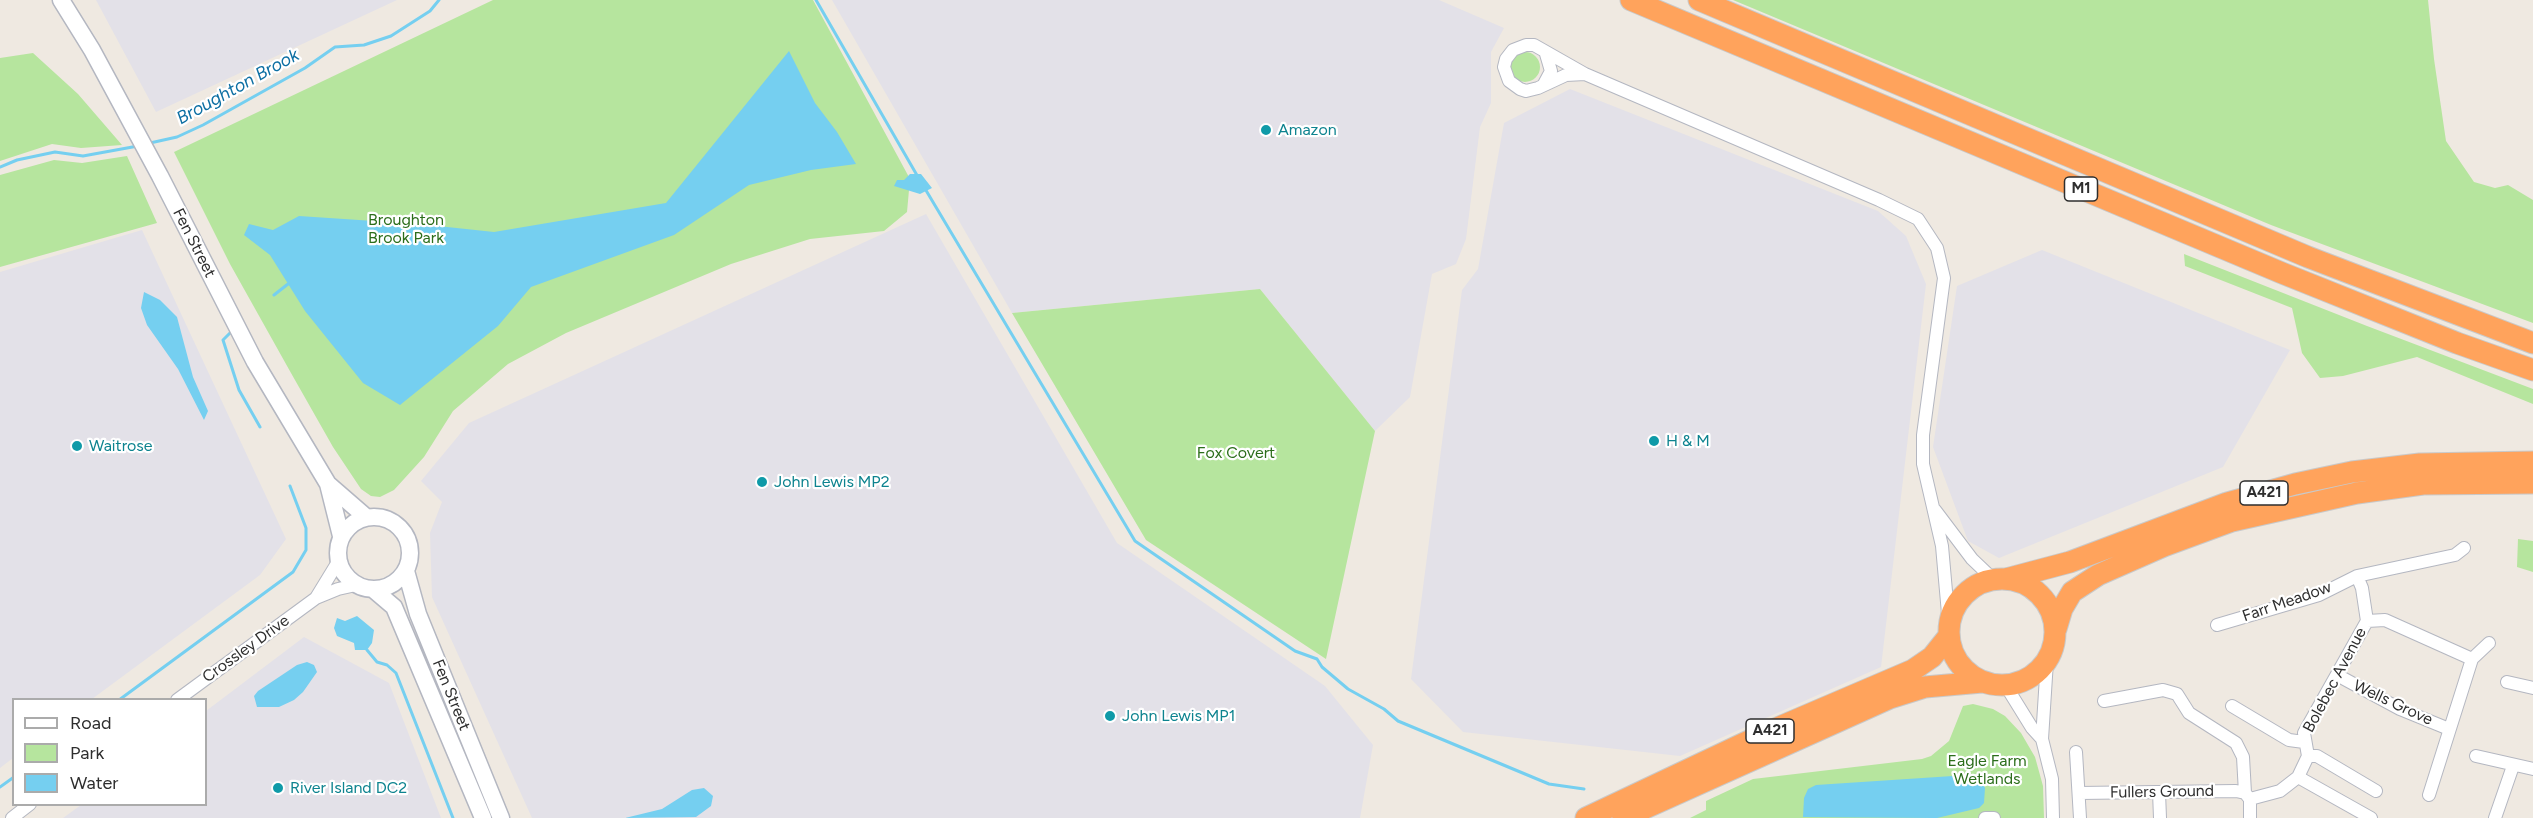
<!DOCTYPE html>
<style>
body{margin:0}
#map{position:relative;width:2533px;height:818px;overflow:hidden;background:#efe9e1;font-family:Figtree,sans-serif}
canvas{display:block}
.legend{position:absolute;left:12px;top:698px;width:195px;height:108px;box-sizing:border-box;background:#fff;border:2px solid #ababab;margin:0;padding:8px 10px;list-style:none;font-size:18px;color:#2e2e2e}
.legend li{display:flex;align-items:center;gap:12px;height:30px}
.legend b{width:30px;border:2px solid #ababab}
</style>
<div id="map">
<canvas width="2533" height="818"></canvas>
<ul class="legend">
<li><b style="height:8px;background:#fff"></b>Road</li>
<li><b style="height:16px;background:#b6e59e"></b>Park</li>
<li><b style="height:16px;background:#75cff0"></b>Water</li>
</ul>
</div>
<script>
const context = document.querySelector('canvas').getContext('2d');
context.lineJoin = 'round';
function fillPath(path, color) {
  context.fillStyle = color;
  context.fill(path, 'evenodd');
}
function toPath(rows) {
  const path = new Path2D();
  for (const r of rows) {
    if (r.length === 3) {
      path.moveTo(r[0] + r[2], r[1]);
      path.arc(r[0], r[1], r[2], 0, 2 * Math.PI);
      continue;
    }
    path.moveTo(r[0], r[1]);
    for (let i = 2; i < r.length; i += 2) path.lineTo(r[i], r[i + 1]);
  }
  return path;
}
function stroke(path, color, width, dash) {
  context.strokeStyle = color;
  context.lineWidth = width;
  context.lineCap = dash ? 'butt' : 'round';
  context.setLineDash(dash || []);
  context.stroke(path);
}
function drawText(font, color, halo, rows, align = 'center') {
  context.font = font + ' Figtree,sans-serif';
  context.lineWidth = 4.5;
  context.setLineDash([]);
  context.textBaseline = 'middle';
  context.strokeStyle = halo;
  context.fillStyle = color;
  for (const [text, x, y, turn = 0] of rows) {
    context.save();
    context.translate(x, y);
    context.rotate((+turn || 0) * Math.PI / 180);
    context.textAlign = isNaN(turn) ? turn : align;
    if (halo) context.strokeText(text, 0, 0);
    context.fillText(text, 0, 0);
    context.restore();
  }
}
fillPath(toPath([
 [96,0,397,0,156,112],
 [832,0,1439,0,1504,28,1491,52,1491,103,1480,127,1466,239,1456,264,1432,274,1410,397,1375,431,1260,289,1012,313],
 [1570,89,1878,211,1906,236,1926,284,1881,667,1680,756,1463,732,1411,679,1462,290,1478,269,1504,123],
 [926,214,1117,543,1325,686,1373,745,1360,818,532,818,432,597,430,533,442,502,421,481,469,423],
 [142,230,286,539,260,575,92,699,14,700,13,758,0,768,0,272],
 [2042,250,2290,350,2223,467,1999,558,1968,541,1933,447,1957,286],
 [304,637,389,683,441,818,63,818,81,805,206,804,206,711]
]), '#e3e1e8');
fillPath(toPath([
 [493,0,813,0,910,179,907,212,884,231,810,239,731,264,566,333,508,364,453,411,424,457,394,490,380,497,371,496,361,489,333,447,291,373,230,264,174,152],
 [1733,0,2428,0,2434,59,2446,141,2474,182,2495,188,2508,185,2533,200,2533,323,2271,225],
 [1525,67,15],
 [33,53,78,94,122,145,81,148,52,144,0,161,0,58],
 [127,156,157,223,0,267,0,175,54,160,82,163],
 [2184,254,2367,326,2533,389,2533,404,2417,357,2343,376,2320,378,2302,353,2292,308,2185,266],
 [1260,289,1375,431,1326,659,1146,540,1012,313],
 [2518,539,2533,541,2533,572,2517,567],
 [1973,704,1993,709,2005,716,2021,733,2035,757,2043,786,2044,818,1690,818,1706,810,1706,801,1753,779,1922,759,1931,756,1949,741,1963,706]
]), '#b6e59e');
fillPath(toPath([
 [789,51,815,103,837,132,856,164,811,170,749,185,674,235,531,287,498,326,400,405,363,383,305,311,270,255,244,235,249,224,273,230,299,216,419,224,494,232,666,203],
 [910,174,921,174,932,188,920,194,894,186,897,180,904,180],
 [144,292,160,300,177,317,193,377,208,411,204,420,178,369,147,325,141,308],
 [357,616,374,630,372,643,367,650,355,650,354,643,337,636,334,628,337,618,345,621],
 [307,662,314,665,317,672,303,692,294,700,279,707,257,707,254,696,258,691,297,665],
 [1968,775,1981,780,1985,788,1984,803,1979,808,1937,818,1803,817,1804,798,1808,789,1816,785],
 [704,788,713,796,711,806,696,817,625,818,662,809,692,790]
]), '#75cff0');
stroke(toPath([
 [816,0,918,177],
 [150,143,177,137,203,125,305,68,335,47,364,45,391,36,430,11,439,0],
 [0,167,17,160,55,152,83,156,138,146],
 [924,187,1135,541,1295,651,1317,659,1322,667,1348,689,1384,709,1398,721,1549,784,1584,789],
 [274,295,288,284],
 [233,330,223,340,239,390,260,427],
 [367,650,377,662,387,665,396,673,453,818],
 [119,700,293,572,306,550,306,528,290,486],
 [0,787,14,777]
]), '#75cff0', 3);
const street = toPath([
 [1585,74,1566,75,1538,88,1526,91,1520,89,1509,81,1504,67,1506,59,1513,50,1526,45,1534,45,1585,74,1879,200,1918,219,1937,248,1944,278,1923,435,1923,464,1942,546,1949,625],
 [1544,84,1551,71,1546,54],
 [1935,510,1972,559,1993,579],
 [2357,576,2362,588,2367,621],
 [316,598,338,562],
 [2217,625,2319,595,2357,576,2455,555,2464,548],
 [2047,661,2042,739,2052,779,2053,818],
 [2337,675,2400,709,2449,729],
 [2507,682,2533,688],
 [2006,686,2032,728,2042,739],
 [177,700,316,598,338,589,356,585],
 [2104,701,2163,690,2177,694,2189,713,2236,743,2243,757,2245,793],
 [2232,706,2289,740,2304,742],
 [2076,752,2080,818],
 [2308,756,2317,756,2376,791],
 [2476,756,2533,769],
 [2298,777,2371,818],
 [2159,792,2160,818],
 [2079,793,2236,791,2245,793,2249,798],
 [2429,795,2472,659,2489,643],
 [12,818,30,804],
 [1985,818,1994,818],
 [2250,818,2250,799,2280,791,2298,777,2308,756,2304,733,2367,621,2385,620,2472,659],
 [2495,818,2513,766]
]);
const secondary = toPath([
 [61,0,92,50,160,176,255,362,328,484,366,517],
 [328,484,341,536],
 [374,553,36],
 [406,571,418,614,501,818],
 [374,590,394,607,483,818]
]);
const highway = toPath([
 [1631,0,2282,273,2457,343,2533,370],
 [1699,0,2308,257,2533,343],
 [2002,632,53],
 [2006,579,2070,562,2227,503,2295,484,2352,472,2420,464,2533,462],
 [2056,629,2062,609,2072,592,2098,575,2164,546,2232,521,2357,493,2423,484,2533,483],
 [1586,818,1768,732,1913,670,1932,657,1948,637],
 [1623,818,1890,698,1925,687,1982,682]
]);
stroke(street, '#b4b7c1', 14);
stroke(secondary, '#b4b7c1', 19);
stroke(highway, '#c9c9c9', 23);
stroke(street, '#fff', 12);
stroke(secondary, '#fff', 16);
stroke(highway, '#ffa35c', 21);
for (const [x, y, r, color] of [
 [1266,130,6,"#0f9aa8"],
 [1654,441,6,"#0f9aa8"],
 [77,446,6,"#0f9aa8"],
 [762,482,6,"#0f9aa8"],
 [1110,716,6,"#0f9aa8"],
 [278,788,6,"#0f9aa8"]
]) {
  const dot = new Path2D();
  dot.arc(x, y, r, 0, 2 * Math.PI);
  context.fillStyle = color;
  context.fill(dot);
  stroke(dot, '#fff', 2);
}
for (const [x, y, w] of [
 [2081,189,33],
 [2264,493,48],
 [1770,731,48]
]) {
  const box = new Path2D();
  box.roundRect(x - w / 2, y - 12, w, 24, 4.5);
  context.fillStyle = '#fff';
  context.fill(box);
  stroke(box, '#2e2e2e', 1.5);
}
drawText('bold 15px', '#2e2e2e', null, [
 ["M1",2081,189],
 ["A421",2264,493],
 ["A421",1770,731]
]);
drawText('16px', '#0d838f', '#fff', [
 ["Amazon",1278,130],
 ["H & M",1666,441],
 ["Waitrose",89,446],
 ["John Lewis MP2",774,482],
 ["John Lewis MP1",1122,716],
 ["River Island DC2",290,788]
], 'left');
drawText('16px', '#2c6e1b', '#fff', [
 ["Broughton",406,220],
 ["Brook Park",406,238],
 ["Fox Covert",1236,453],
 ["Eagle Farm",1987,761],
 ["Wetlands",1987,779]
]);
drawText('16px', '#2e2e2e', '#fff', [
 ["Fen Street",194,243,63],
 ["Farr Meadow",2287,602,-19],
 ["Crossley Drive",246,649,-36],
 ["Bolebec Avenue",2335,680,-62],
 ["Fen Street",451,695,68],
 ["Wells Grove",2393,703,25],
 ["Fullers Ground",2162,792,-1]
]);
drawText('italic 18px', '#0d6fa3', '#fff', [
 ["Broughton Brook",238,87,-29]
]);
</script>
